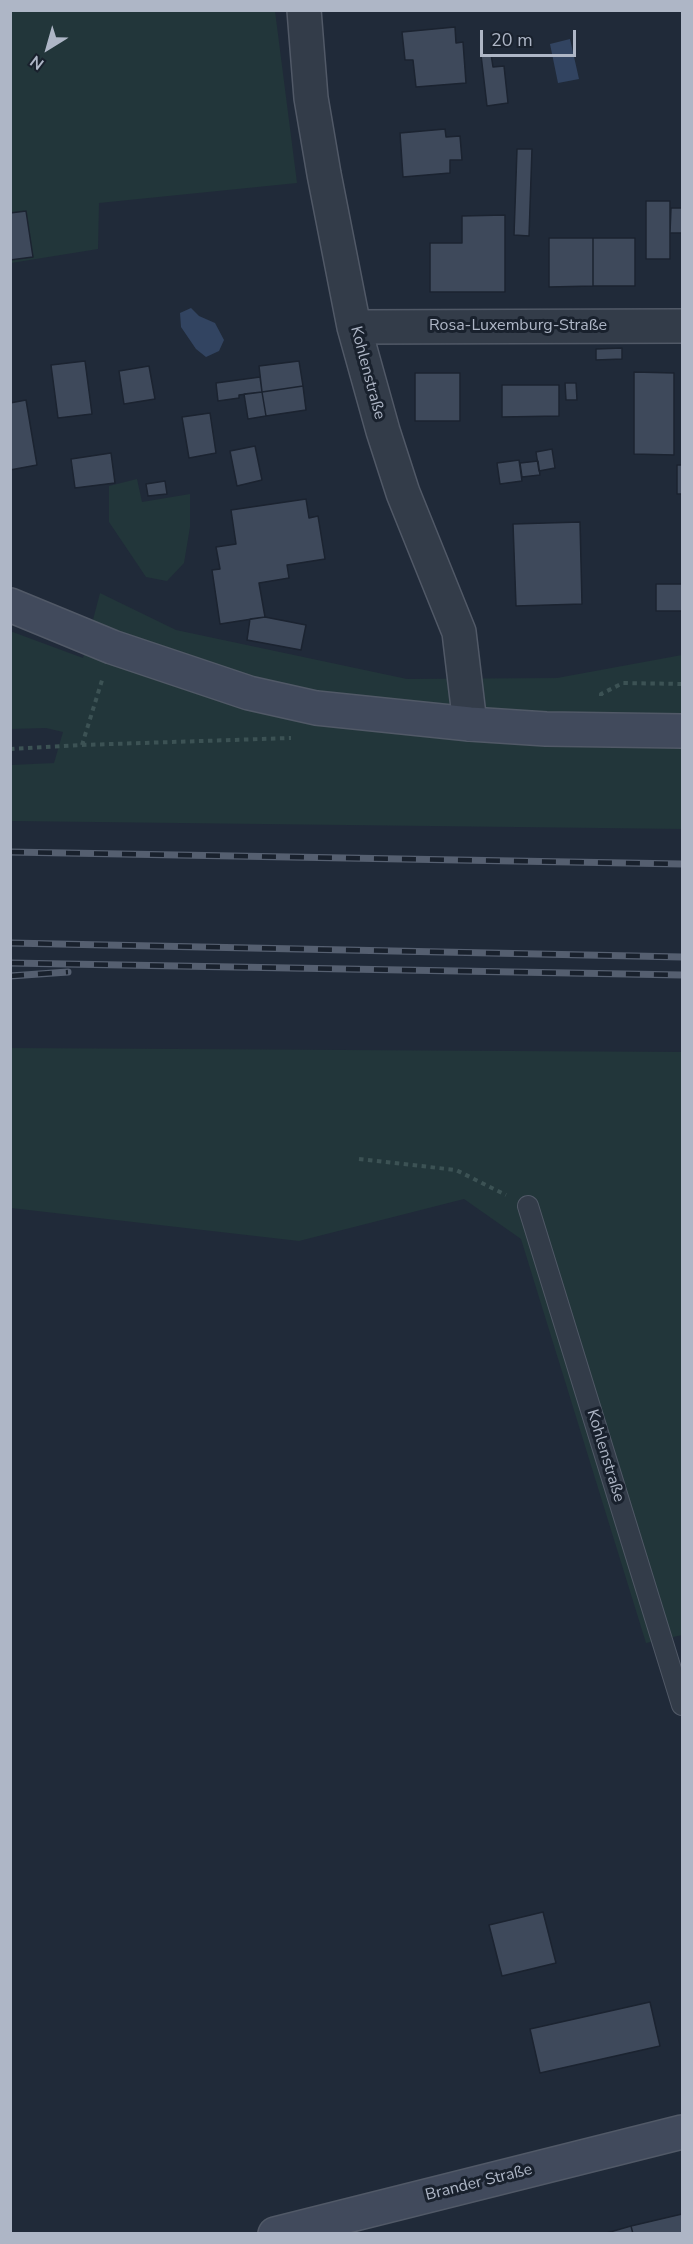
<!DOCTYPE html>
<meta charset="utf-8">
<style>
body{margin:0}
#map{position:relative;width:693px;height:2244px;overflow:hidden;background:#202a39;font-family:"Nunito Sans",sans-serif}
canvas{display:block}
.frame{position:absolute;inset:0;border:12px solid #aeb6c6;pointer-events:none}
.north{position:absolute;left:18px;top:18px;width:60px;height:60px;-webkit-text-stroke:4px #19212d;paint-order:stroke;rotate:217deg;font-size:16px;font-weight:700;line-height:24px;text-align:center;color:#aeb6c6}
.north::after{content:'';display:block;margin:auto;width:21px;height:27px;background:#aeb6c6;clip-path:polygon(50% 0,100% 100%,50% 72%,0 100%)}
.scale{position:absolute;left:480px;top:30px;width:96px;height:27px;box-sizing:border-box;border:3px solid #aeb6c6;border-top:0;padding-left:8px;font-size:18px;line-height:21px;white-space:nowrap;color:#aeb6c6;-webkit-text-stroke:4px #19212d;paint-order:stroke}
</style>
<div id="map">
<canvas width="693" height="2244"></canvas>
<div class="frame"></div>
<div class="north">N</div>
<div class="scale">20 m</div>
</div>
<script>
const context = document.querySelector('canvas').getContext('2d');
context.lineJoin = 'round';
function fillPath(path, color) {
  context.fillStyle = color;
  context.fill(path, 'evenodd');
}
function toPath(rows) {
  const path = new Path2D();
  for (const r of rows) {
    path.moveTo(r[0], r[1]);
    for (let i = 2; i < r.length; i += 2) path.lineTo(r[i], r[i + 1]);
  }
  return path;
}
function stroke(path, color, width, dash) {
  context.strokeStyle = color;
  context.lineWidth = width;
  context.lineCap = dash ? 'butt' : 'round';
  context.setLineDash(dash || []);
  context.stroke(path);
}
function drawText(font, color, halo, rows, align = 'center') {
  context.font = font + ' "Nunito Sans",sans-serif';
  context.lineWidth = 6;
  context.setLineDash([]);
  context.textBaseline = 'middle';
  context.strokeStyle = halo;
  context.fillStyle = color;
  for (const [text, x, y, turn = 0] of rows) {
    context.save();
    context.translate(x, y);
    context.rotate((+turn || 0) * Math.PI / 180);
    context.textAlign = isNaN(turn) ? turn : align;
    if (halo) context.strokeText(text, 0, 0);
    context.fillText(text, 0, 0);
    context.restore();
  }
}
fillPath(toPath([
 [11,11,275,11,297,183,99,203,98,249,11,263],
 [137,479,142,502,190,494,190,527,184,563,167,581,146,577,109,522,109,486],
 [100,593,176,630,407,679,557,678,682,655,682,829,11,821,11,765,54,763,63,732,46,728,11,729,10,631,83,658],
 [11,1048,682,1052,682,1635,646,1643,521,1239,464,1199,299,1241,11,1208]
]), '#22363a');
fillPath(toPath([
 [570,39,579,79,558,83,550,44],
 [191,308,199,316,215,323,224,340,219,351,206,357,196,349,181,327,180,313]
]), '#324461');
const building = toPath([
 [455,27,456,43,463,42,466,83,416,87,413,60,405,60,402,32,455,27],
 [491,54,493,67,504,66,508,103,487,106,481,55,491,54],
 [445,129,446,137,460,136,462,160,450,160,450,173,403,177,400,133,445,129],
 [517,149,532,149,529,236,514,235,517,149],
 [646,201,670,201,670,259,646,259,646,201],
 [671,208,682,208,682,233,670,233,671,208],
 [26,211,33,257,10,260,10,213,26,211],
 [505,215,505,292,430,292,430,243,462,243,462,216,505,215],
 [549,238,593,238,593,286,549,287,549,238],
 [593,238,635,238,635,286,593,286,593,238],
 [622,348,622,359,596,360,596,349,622,348],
 [85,361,92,414,58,418,51,365,85,361],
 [299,361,303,386,262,392,259,366,299,361],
 [149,366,155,399,124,404,119,371,149,366],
 [634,372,674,373,674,455,634,454,634,372],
 [415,373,460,373,460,421,415,421,415,373],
 [260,377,262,392,239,395,239,398,218,401,216,383,260,377],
 [565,383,576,383,577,400,566,400,565,383],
 [502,385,559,385,559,416,502,417,502,385],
 [303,386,306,410,266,416,262,392,303,386],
 [262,392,266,416,248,419,244,394,262,392],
 [26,400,37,465,10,470,10,403,26,400],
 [210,413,216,453,189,458,182,417,210,413],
 [255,446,262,480,237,486,230,451,255,446],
 [552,449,555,468,539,471,536,452,552,449],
 [111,453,115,483,75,488,71,459,111,453],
 [519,460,522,481,500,484,497,463,519,460],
 [538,461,540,475,522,477,520,463,538,461],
 [677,465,682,465,682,494,677,494,677,465],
 [165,481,167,494,148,496,146,484,165,481],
 [306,499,309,518,318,516,325,559,287,565,289,578,259,583,265,617,220,624,212,570,220,569,216,547,236,544,231,510,306,499],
 [580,522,582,604,516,606,513,524,580,522],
 [656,584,682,584,682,611,656,611,656,584],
 [265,617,306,625,301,650,247,640,250,619,265,617],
 [543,1912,556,1963,502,1976,489,1925,543,1912],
 [650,2002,660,2046,540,2073,530,2029,650,2002],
 [682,2214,682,2234,633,2234,631,2226,682,2214],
 [631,2226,633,2234,603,2234,631,2226]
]);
fillPath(building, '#3e495b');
stroke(building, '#1b2330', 1.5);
const lane = toPath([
 [528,1206,682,1705]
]);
const street = toPath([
 [304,10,311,98,324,174,354,327,383,431,403,493,459,632,470,724],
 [354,327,682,326]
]);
const secondary = toPath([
 [10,605,112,647,249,693,316,708,470,724,546,729,682,731],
 [275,2234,682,2132]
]);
stroke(lane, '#515967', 22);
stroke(street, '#515967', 36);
stroke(secondary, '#515967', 36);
stroke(toPath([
 [601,696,601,694,623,683,682,684],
 [82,745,291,738],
 [10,749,82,745,103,677],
 [359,1159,456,1170,506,1195]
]), '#3c5254', 4, [4.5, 4.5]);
stroke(lane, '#333c49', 20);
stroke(street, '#333c49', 33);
stroke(secondary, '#414a5c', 33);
const rail = toPath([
 [10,852,682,864],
 [10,943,682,957],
 [10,963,682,975],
 [10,976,68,972]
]);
stroke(rail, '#555f70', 7);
stroke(rail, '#19212d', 4.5, [14]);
drawText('16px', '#aeb6c6', '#19212d', [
 ["Rosa-Luxemburg-Straße",518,326],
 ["Kohlenstraße",367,373,75],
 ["Kohlenstraße",605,1456,73],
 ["Brander Straße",479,2183,-14]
]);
</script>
